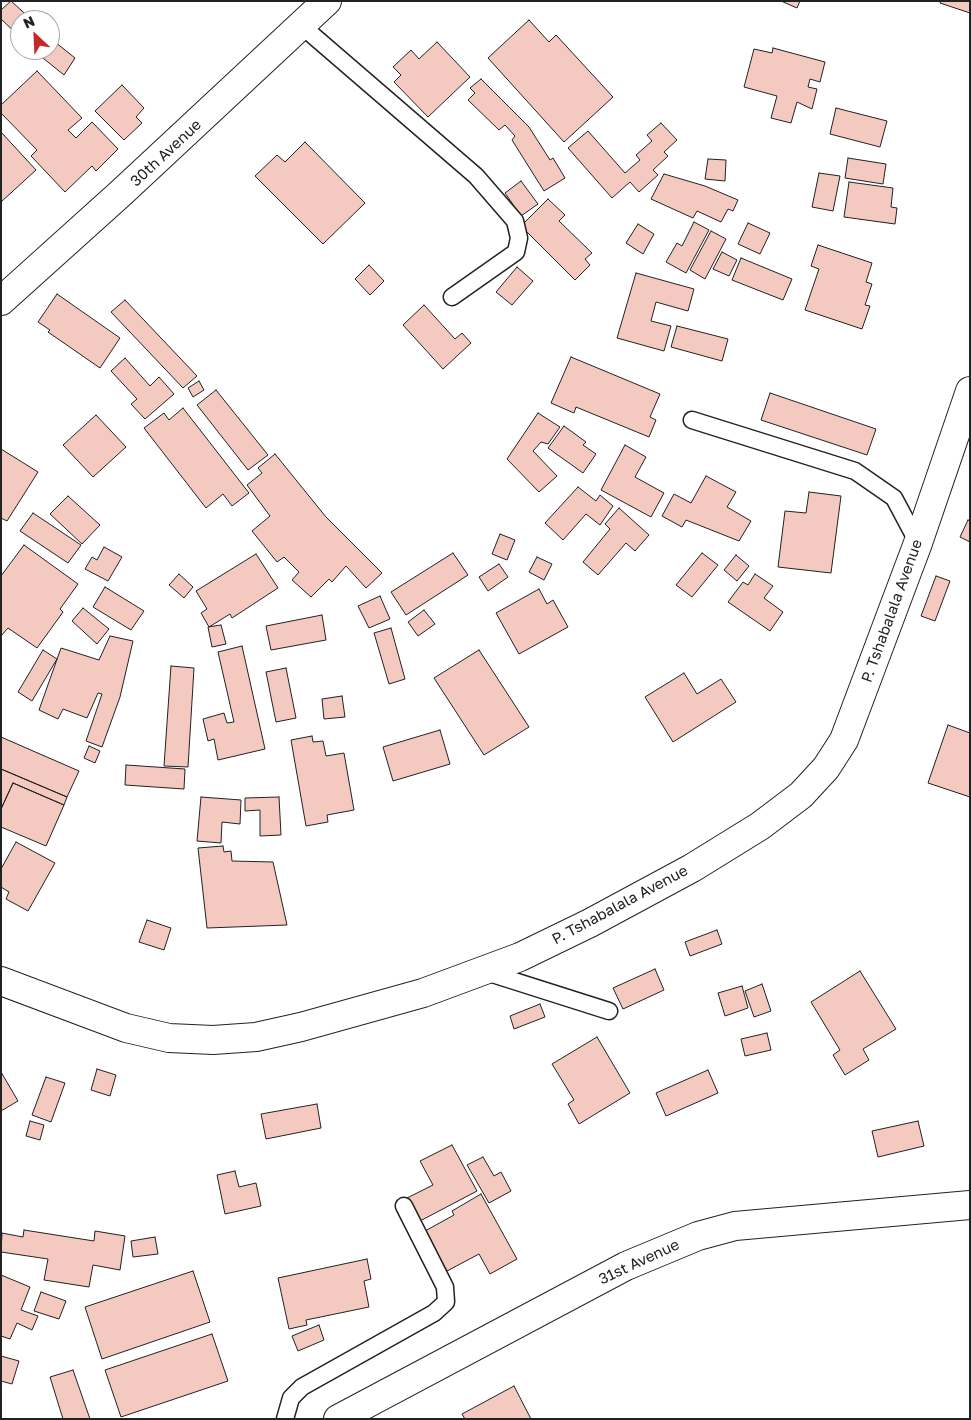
<!DOCTYPE html>
<style>
body{margin:0}
#map{position:relative;width:971px;height:1420px;overflow:hidden;background:#fff;font-family:"Golos Text",sans-serif}
canvas{display:block}
.frame{position:absolute;inset:0;border:2px solid #222;pointer-events:none}
.north{position:absolute;left:10px;top:10px;width:50px;height:50px;box-sizing:border-box;background:#fff;border:1px solid #a7a7a7;border-radius:50%;rotate:335deg;font-size:14px;font-weight:700;line-height:20px;text-align:center;color:#222}
.north::after{content:'';display:block;margin:auto;width:18px;height:22px;background:#c62828;clip-path:polygon(50% 0,100% 100%,50% 72%,0 100%)}
</style>
<div id="map">
<canvas width="971" height="1420"></canvas>
<div class="frame"></div>
<div class="north">N</div>
</div>
<script>
const context = document.querySelector('canvas').getContext('2d');
context.lineJoin = 'round';
function fillPath(path, color) {
  context.fillStyle = color;
  context.fill(path, 'evenodd');
}
function toPath(rows) {
  const path = new Path2D();
  for (const r of rows) {
    path.moveTo(r[0], r[1]);
    for (let i = 2; i < r.length; i += 2) path.lineTo(r[i], r[i + 1]);
  }
  return path;
}
function stroke(path, color, width, dash) {
  context.strokeStyle = color;
  context.lineWidth = width;
  context.lineCap = dash ? 'butt' : 'round';
  context.setLineDash(dash || []);
  context.stroke(path);
}
function drawText(font, color, halo, rows, align = 'center') {
  context.font = font + ' "Golos Text",sans-serif';
  context.lineWidth = 4;
  context.setLineDash([]);
  context.textBaseline = 'middle';
  context.strokeStyle = halo;
  context.fillStyle = color;
  for (const [text, x, y, turn = 0] of rows) {
    context.save();
    context.translate(x, y);
    context.rotate((+turn || 0) * Math.PI / 180);
    context.textAlign = isNaN(turn) ? turn : align;
    if (halo) context.strokeText(text, 0, 0);
    context.fillText(text, 0, 0);
    context.restore();
  }
}
const building = toPath([
 [11,1,32,20,20,20,20,37,1,19,1,10,11,1],
 [781,1,800,1,797,8,781,1],
 [941,1,970,1,970,13,940,3,941,1],
 [529,20,549,42,556,35,613,97,564,142,488,58,529,20],
 [50,38,75,58,64,75,33,50,50,50,50,38],
 [437,42,470,77,428,117,394,82,401,75,393,67,411,50,419,59,437,42],
 [773,48,825,62,820,82,810,79,808,87,817,89,812,109,797,102,791,123,771,118,777,96,744,87,754,49,772,53,773,48],
 [37,71,82,118,68,130,76,138,92,122,118,149,96,171,92,166,65,192,31,156,37,150,1,113,1,105,37,71],
 [481,79,529,127,550,160,553,158,565,178,544,191,512,140,515,136,505,125,499,130,468,100,475,93,470,88,481,79],
 [122,85,144,108,136,117,142,123,124,140,95,111,122,85],
 [836,108,887,121,880,147,830,134,836,108],
 [661,123,677,140,664,152,668,156,653,170,658,175,639,192,630,182,612,198,568,148,588,131,625,173,640,160,636,155,652,141,647,135,661,123],
 [1,132,36,170,1,202,1,132],
 [305,142,365,203,323,244,255,176,277,155,285,162,305,142],
 [848,158,886,164,883,184,845,178,848,158],
 [708,159,726,160,725,181,705,179,708,159],
 [819,173,840,176,833,211,812,207,819,173],
 [664,174,705,186,738,200,733,211,728,209,721,222,697,211,693,218,651,199,664,174],
 [521,181,538,204,521,216,505,193,521,181],
 [849,182,893,188,891,207,897,208,895,224,844,217,849,182],
 [548,199,565,215,559,221,592,253,585,259,590,265,575,280,521,226,548,199],
 [694,222,709,230,686,273,666,262,677,243,682,246,694,222],
 [748,223,770,233,760,254,738,244,748,223],
 [638,224,654,234,643,254,626,243,638,224],
 [711,231,726,239,705,279,690,270,711,231],
 [818,245,872,263,866,282,872,284,865,305,870,306,862,329,805,310,819,269,811,266,818,245],
 [722,252,737,260,729,276,713,269,722,252],
 [741,258,792,279,783,300,732,280,741,258],
 [369,265,384,281,370,295,355,279,369,265],
 [517,267,533,281,512,305,496,292,517,267],
 [636,273,694,289,688,311,656,302,651,321,671,326,664,351,617,338,636,273],
 [57,294,120,338,100,368,48,332,50,330,38,322,57,294],
 [125,300,197,376,183,388,111,312,125,300],
 [424,305,455,339,462,333,471,343,443,369,403,325,424,305],
 [677,326,728,339,722,361,671,347,677,326],
 [571,357,660,394,650,417,656,420,649,437,576,407,574,413,551,403,571,357],
 [125,358,150,386,159,377,174,394,145,419,131,404,137,399,111,371,125,358],
 [199,381,204,390,193,397,188,388,199,381],
 [216,390,268,455,248,470,197,405,216,390],
 [770,393,876,429,867,455,761,420,770,393],
 [183,408,249,493,232,506,223,494,206,508,144,428,164,413,169,420,183,408],
 [538,413,560,427,548,444,541,442,533,451,557,476,539,492,507,459,538,413],
 [96,415,126,447,93,477,63,445,96,415],
 [564,426,586,442,583,445,596,454,583,473,548,448,564,426],
 [625,445,646,457,635,477,664,493,651,517,601,490,625,445],
 [1,449,38,472,7,521,1,518,1,449],
 [275,454,326,517,382,573,366,588,346,566,332,582,329,579,311,597,292,580,299,572,284,557,277,562,252,531,270,516,247,485,262,473,258,468,275,454],
 [706,476,736,492,727,507,751,521,739,541,686,520,682,527,662,516,674,494,691,503,706,476],
 [578,487,596,501,600,495,613,506,600,525,586,514,563,540,545,523,578,487],
 [809,492,841,496,831,573,778,567,785,511,806,513,809,492],
 [68,496,100,525,82,544,50,514,68,496],
 [619,508,649,535,635,551,626,543,598,575,583,562,610,529,605,524,619,508],
 [33,513,81,545,68,563,20,531,33,513],
 [968,520,970,521,970,542,960,537,968,520],
 [500,534,515,540,507,560,492,554,500,534],
 [24,545,78,584,60,609,63,612,37,648,8,628,1,636,1,576,24,545],
 [104,547,122,557,108,581,85,569,92,557,97,560,104,547],
 [453,553,468,575,406,615,391,592,453,553],
 [702,553,718,565,692,597,676,585,702,553],
 [256,554,278,588,232,618,230,614,209,627,201,613,207,609,196,591,256,554],
 [736,555,749,566,737,581,724,570,736,555],
 [537,557,552,564,544,580,529,572,537,557],
 [499,564,508,577,488,591,479,577,499,564],
 [179,574,193,587,184,598,169,585,179,574],
 [755,574,773,586,764,598,783,612,770,631,728,602,743,582,748,585,755,574],
 [936,576,950,581,935,621,921,616,936,576],
 [105,587,144,611,131,630,93,607,105,587],
 [539,589,547,604,553,600,568,627,519,654,496,613,539,589],
 [380,596,390,619,369,628,358,606,380,596],
 [83,608,109,629,97,644,72,621,83,608],
 [424,610,435,624,418,636,408,622,424,610],
 [322,615,326,640,271,650,266,626,322,615],
 [221,625,226,644,212,647,208,627,221,625],
 [391,628,405,679,389,684,374,633,391,628],
 [110,636,133,641,120,697,102,747,86,741,102,694,98,693,87,718,63,709,58,719,39,710,61,648,99,660,110,636],
 [242,646,265,749,218,760,214,739,208,741,203,719,224,713,227,723,234,722,218,652,242,646],
 [43,650,57,659,32,701,18,692,43,650],
 [479,650,529,727,484,755,434,678,479,650],
 [171,666,194,668,188,767,164,766,171,666],
 [286,668,296,718,276,722,266,672,286,668],
 [684,673,697,694,721,679,736,702,673,742,645,697,684,673],
 [342,696,345,717,324,719,322,699,342,696],
 [948,725,970,733,970,797,928,783,948,725],
 [440,730,450,764,393,781,383,747,440,730],
 [312,736,313,742,323,741,326,756,344,753,354,810,327,815,328,822,306,826,291,740,312,736],
 [1,737,79,771,67,797,1,769,1,737],
 [89,746,100,751,95,763,84,758,89,746],
 [126,765,185,769,184,789,125,785,126,765],
 [1,769,67,797,64,805,13,783,1,809,1,769],
 [13,783,64,805,46,846,1,827,1,809,13,783],
 [201,797,241,800,240,824,222,822,221,843,197,841,201,797],
 [279,797,281,835,260,836,260,810,245,811,245,798,279,797],
 [16,842,55,863,28,911,6,899,9,892,1,887,1,869,16,842],
 [223,846,224,852,231,851,232,861,273,862,287,925,207,928,198,848,223,846],
 [147,920,171,928,164,950,139,942,147,920],
 [717,930,722,944,690,956,685,942,717,930],
 [655,969,664,990,623,1009,613,988,655,969],
 [860,971,896,1029,863,1049,869,1060,845,1075,833,1055,840,1050,811,1002,860,971],
 [762,984,771,1011,754,1017,745,991,762,984],
 [742,986,748,1008,725,1016,718,993,742,986],
 [540,1004,545,1017,514,1029,510,1016,540,1004],
 [767,1033,771,1050,745,1056,741,1039,767,1033],
 [597,1037,630,1093,579,1124,568,1104,574,1100,552,1064,597,1037],
 [97,1069,116,1075,110,1096,91,1090,97,1069],
 [708,1070,718,1093,666,1116,656,1093,708,1070],
 [1,1072,18,1101,1,1111,1,1072],
 [46,1077,65,1083,51,1122,32,1115,46,1077],
 [317,1104,321,1128,266,1139,261,1114,317,1104],
 [30,1121,44,1125,40,1140,26,1136,30,1121],
 [918,1121,924,1146,878,1157,872,1131,918,1121],
 [452,1145,477,1191,420,1221,407,1198,433,1185,420,1161,452,1145],
 [483,1157,494,1176,501,1172,511,1191,489,1203,467,1165,483,1157],
 [235,1171,239,1187,256,1183,261,1206,225,1214,217,1175,235,1171],
 [481,1194,517,1259,490,1274,479,1254,447,1271,425,1231,454,1215,452,1211,481,1194],
 [24,1230,94,1241,95,1231,125,1236,120,1270,93,1265,89,1287,44,1280,48,1259,1,1252,2,1233,23,1237,24,1230],
 [155,1237,158,1254,133,1257,131,1241,155,1237],
 [367,1259,371,1279,364,1281,369,1307,306,1320,307,1325,289,1329,278,1278,367,1259],
 [193,1271,210,1322,102,1359,85,1307,193,1271],
 [1,1275,30,1287,21,1310,38,1316,32,1330,17,1323,10,1339,1,1336,1,1275],
 [41,1292,66,1301,59,1319,34,1311,41,1292],
 [319,1325,324,1340,298,1351,292,1336,319,1325],
 [212,1334,228,1381,121,1417,105,1370,212,1334],
 [1,1356,19,1361,12,1384,1,1381,1,1356],
 [73,1370,90,1419,63,1419,50,1377,73,1370],
 [514,1386,531,1419,465,1419,462,1414,514,1386]
]);
fillPath(building, '#f3c9c0');
stroke(building, '#222', 1);
const lane = toPath([
 [302,26,476,176,515,221,519,238,516,252,452,297],
 [692,420,855,471,894,498,918,543],
 [483,971,609,1011],
 [285,1419,291,1398,302,1387,434,1313,446,1302,445,1287,404,1206]
]);
const street = toPath([
 [1,301,121,193,327,1],
 [1,981,126,1028,169,1038,213,1040,256,1037,301,1027,423,993,520,957,590,923,692,868,760,826,801,795,826,768,844,740,918,543,970,391],
 [338,1419,626,1266,698,1236,735,1226,970,1205]
]);
stroke(lane, '#222', 19);
stroke(street, '#222', 30);
stroke(lane, '#fff', 16);
stroke(street, '#fff', 28);
drawText('15px', '#222', '#fff', [
 ["30th Avenue",166,153,-43],
 ["P. Tshabalala Avenue",892,611,-70],
 ["P. Tshabalala Avenue",620,905,-28],
 ["31st Avenue",639,1262,-25]
]);
</script>
